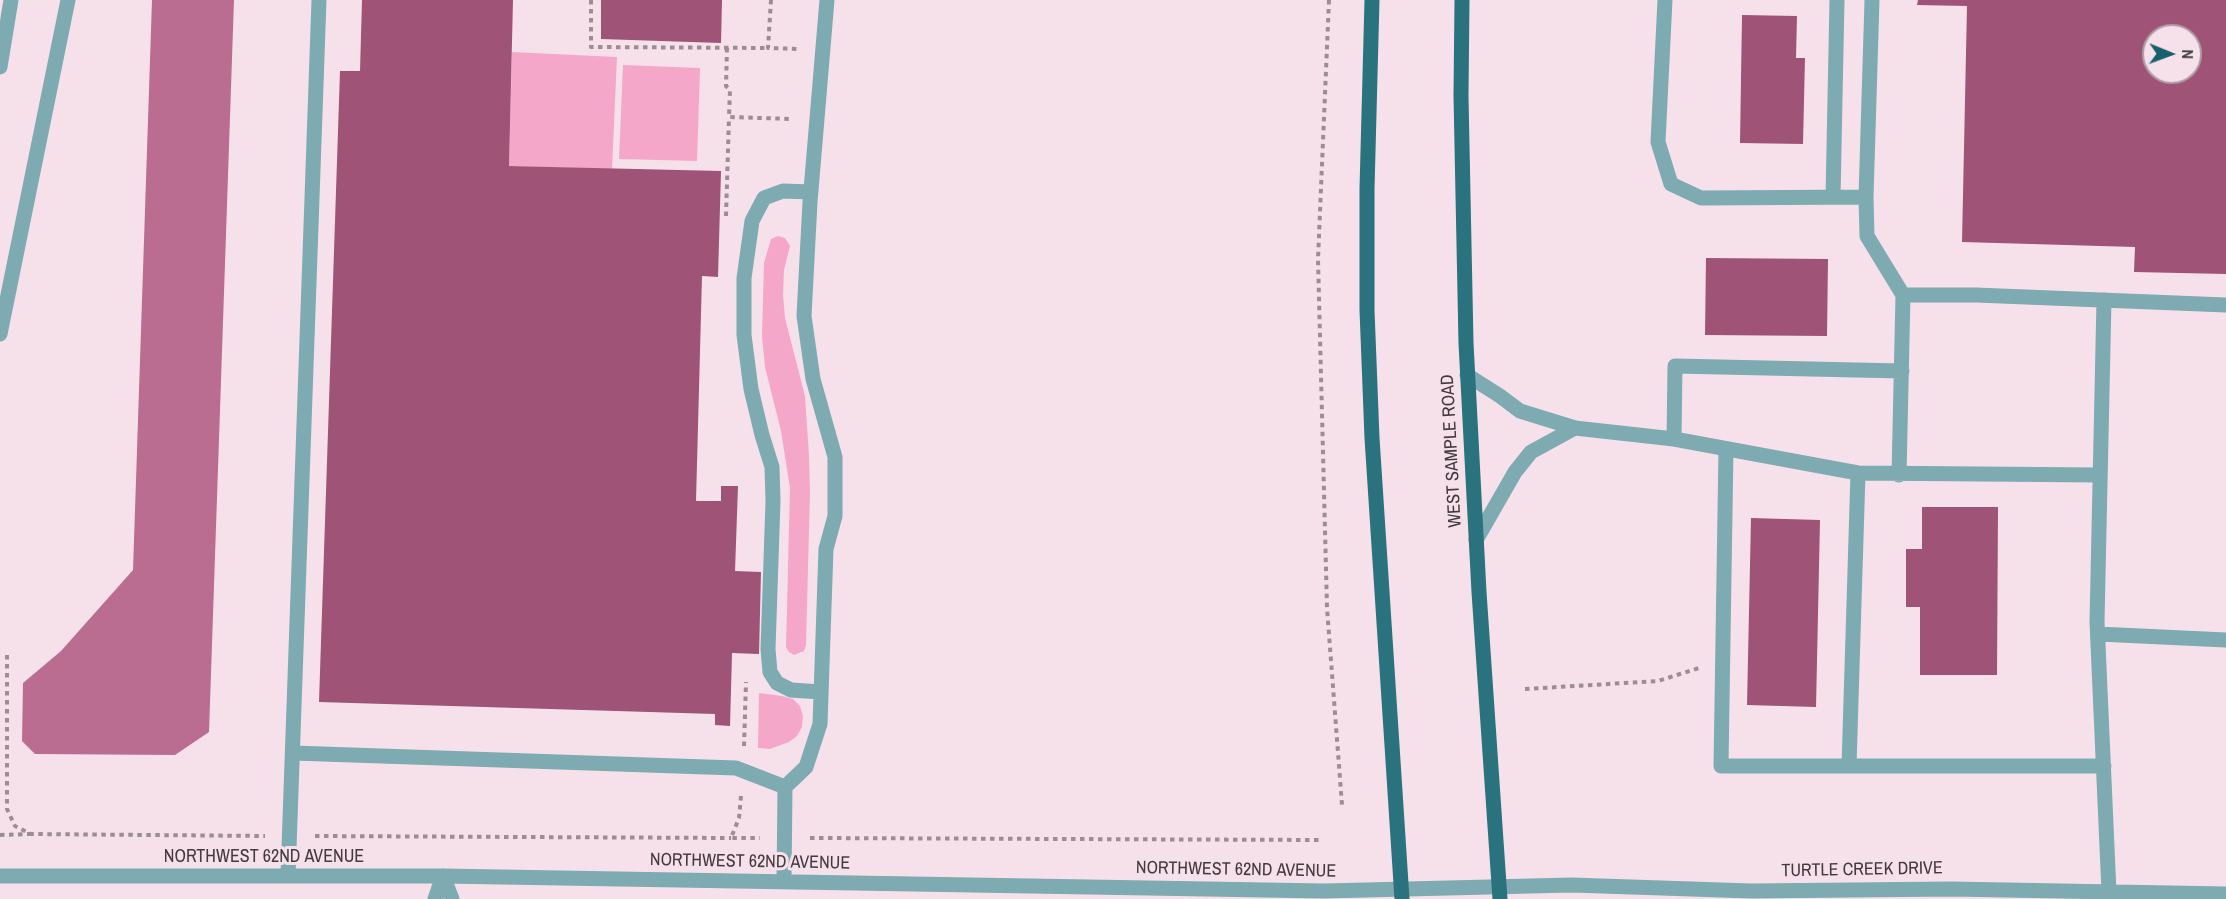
<!DOCTYPE html>
<style>
body{margin:0}
#map{position:relative;width:2226px;height:899px;overflow:hidden;background:#f6e1ea;font-family:"Archivo Narrow",sans-serif}
canvas{display:block}
.north{position:absolute;left:2142px;top:24px;width:60px;height:60px;box-sizing:border-box;background:#f6e1ea;border:2px solid #ae9ea5;border-radius:50%;rotate:91deg;font-size:16px;font-weight:700;line-height:24px;text-align:center;color:#423a3d}
.north::after{content:'';display:block;margin:auto;width:21px;height:27px;background:#14616c;clip-path:polygon(50% 0,100% 100%,50% 72%,0 100%)}
</style>
<div id="map">
<canvas width="2226" height="899"></canvas>
<div class="north">N</div>
</div>
<script>
const context = document.querySelector('canvas').getContext('2d');
context.lineJoin = 'round';
function fillPath(path, color) {
  context.fillStyle = color;
  context.fill(path, 'evenodd');
}
function toPath(rows) {
  const path = new Path2D();
  for (const r of rows) {
    path.moveTo(r[0], r[1]);
    for (let i = 2; i < r.length; i += 2) path.lineTo(r[i], r[i + 1]);
  }
  return path;
}
function stroke(path, color, width, dash) {
  context.strokeStyle = color;
  context.lineWidth = width;
  context.lineCap = dash ? 'butt' : 'round';
  context.setLineDash(dash || []);
  context.stroke(path);
}
function drawText(font, color, halo, rows, align = 'center') {
  context.font = font + ' "Archivo Narrow",sans-serif';
  context.lineWidth = 6;
  context.setLineDash([]);
  context.textBaseline = 'middle';
  context.strokeStyle = halo;
  context.fillStyle = color;
  for (const [text, x, y, turn = 0] of rows) {
    context.save();
    context.translate(x, y);
    context.rotate((+turn || 0) * Math.PI / 180);
    context.textAlign = isNaN(turn) ? turn : align;
    if (halo) context.strokeText(text, 0, 0);
    context.fillText(text, 0, 0);
    context.restore();
  }
}
fillPath(toPath([
 [512,52,617,57,612,169,509,166],
 [623,65,700,68,697,161,619,159],
 [778,236,785,238,790,246,784,270,783,295,785,318,805,396,809,455,810,492,806,645,804,651,794,655,789,652,786,647,790,488,781,431,765,367,762,336,764,263,771,239],
 [759,693,782,696,793,699,800,706,803,716,802,727,797,736,789,742,770,749,758,748]
]), '#f5a7ca');
fillPath(toPath([
 [152,0,234,0,209,732,175,755,35,754,22,741,23,683,61,651,133,570]
]), '#bb6d91');
fillPath(toPath([
 [362,0,513,0,509,166,721,171,718,277,702,276,696,501,721,501,721,486,738,486,735,571,761,572,759,654,732,653,730,726,715,725,715,714,319,702,340,71,360,71],
 [601,0,722,0,721,43,601,39],
 [1918,0,2226,0,2226,274,2134,272,2135,247,1962,242,1967,6,1917,5],
 [2154,36,2190,36,2190,72,2154,72],
 [1742,15,1797,16,1796,58,1805,58,1803,144,1740,143],
 [1706,258,1828,259,1827,336,1705,335],
 [1922,507,1998,507,1997,675,1920,675,1920,607,1906,607,1906,549,1922,549],
 [1751,518,1820,520,1816,707,1747,705]
]), '#9e5377');
stroke(toPath([
 [591,0,591,47,768,48],
 [771,0,768,48,800,49],
 [1329,0,1318,259,1327,608,1342,805],
 [727,48,726,86,730,90,729,117,792,119],
 [726,216,729,117],
 [7,655,7,809,15,826,31,834,265,836],
 [1525,689,1658,681,1699,668],
 [744,746,746,682],
 [741,796,739,818,731,838,760,838],
 [0,835,30,834],
 [315,836,731,838],
 [810,838,1320,840]
]), '#9b8d93', 4, [4.5, 4.5]);
stroke(toPath([
 [1665,0,1658,142,1671,184,1701,198,1866,197],
 [1872,0,1866,197,1867,236,1903,295,1976,295,2226,305],
 [0,67,11,0],
 [811,192,783,191,764,198,752,221,744,278,744,335,751,389,762,435,772,467,773,501,768,649,770,672,777,683,791,690,821,692],
 [1833,197,1837,0],
 [2104,300,2097,622,2109,892],
 [0,334,68,0],
 [1467,375,1500,396,1520,411,1575,428,1531,452,1515,472,1476,540],
 [1575,428,1674,439,1858,473,2100,475],
 [1674,439,1675,366,1902,371],
 [1726,449,1721,766,2104,766],
 [1899,475,1903,295],
 [2098,634,2226,640],
 [293,753,736,768,785,787],
 [1849,766,1858,473],
 [0,876,443,876,1324,891,1572,885,1751,891,1951,889,2226,894],
 [288,876,319,0],
 [443,876,452,899],
 [784,882,785,787,806,767,820,724,826,549,835,516,835,457,813,379,804,316,810,202,827,0],
 [435,899,443,876]
]), '#7eaab2', 15);
stroke(toPath([
 [1372,0,1367,189,1367,310,1372,438,1402,899],
 [1462,0,1461,96,1466,343,1479,592,1500,899]
]), '#29727e', 15);
drawText('18px', '#423a3d', '#f6e1ea', [
 ["WEST SAMPLE ROAD",1452,451,-93],
 ["NORTHWEST 62ND AVENUE",264,857],
 ["NORTHWEST 62ND AVENUE",750,862,1],
 ["NORTHWEST 62ND AVENUE",1236,870,1],
 ["TURTLE CREEK DRIVE",1862,870,-1]
]);
</script>
